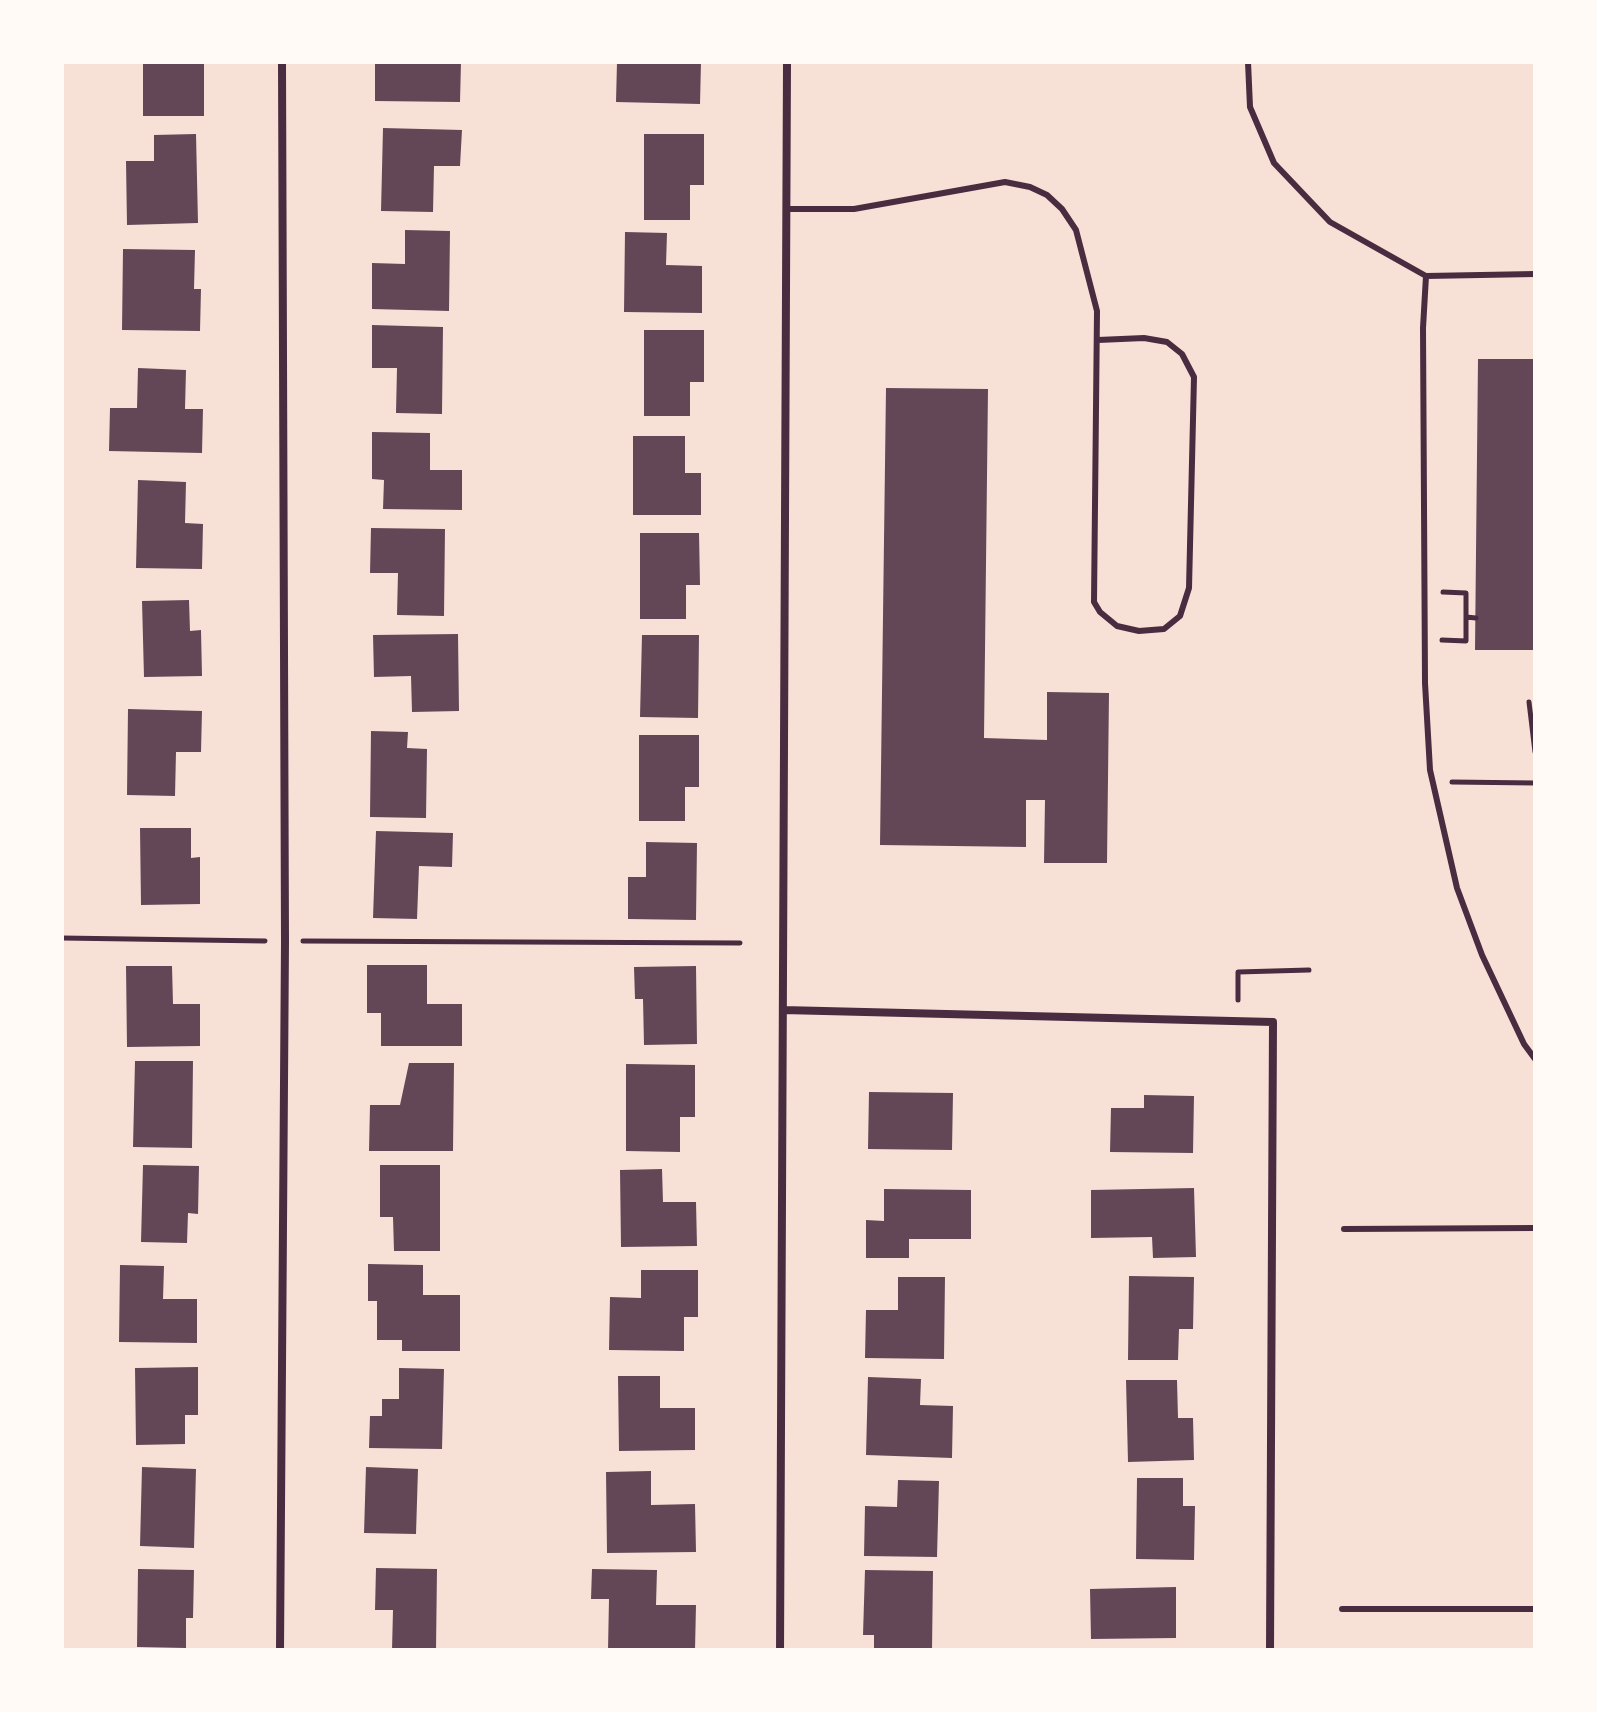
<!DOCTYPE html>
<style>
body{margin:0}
#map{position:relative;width:1597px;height:1712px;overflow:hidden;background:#f7e1d7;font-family:"Noto Serif",serif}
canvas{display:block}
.frame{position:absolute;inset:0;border:64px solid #fffaf5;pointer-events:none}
</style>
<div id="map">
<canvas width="1597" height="1712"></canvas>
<div class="frame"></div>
</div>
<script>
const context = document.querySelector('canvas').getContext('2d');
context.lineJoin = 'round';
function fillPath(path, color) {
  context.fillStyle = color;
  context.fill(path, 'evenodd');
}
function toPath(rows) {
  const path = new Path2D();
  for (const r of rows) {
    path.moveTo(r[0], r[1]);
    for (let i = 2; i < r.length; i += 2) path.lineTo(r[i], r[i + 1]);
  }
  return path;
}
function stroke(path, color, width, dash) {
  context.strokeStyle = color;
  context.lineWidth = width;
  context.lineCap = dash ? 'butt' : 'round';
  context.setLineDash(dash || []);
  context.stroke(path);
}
fillPath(toPath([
 [143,62,204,62,204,116,143,116],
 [375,62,461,62,460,102,375,101],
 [617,62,701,62,700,104,616,102],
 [383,128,462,130,460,166,434,166,433,212,381,211],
 [196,134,198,223,127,225,126,161,154,161,154,135],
 [644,134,704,134,704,185,690,185,690,220,644,220],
 [405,230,450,231,449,311,372,309,372,263,405,264],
 [625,232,667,233,666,265,702,266,702,313,624,312],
 [123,249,195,250,194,289,201,289,200,331,122,330],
 [372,325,443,327,442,414,396,413,397,368,372,368],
 [644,330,704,330,704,382,690,382,690,416,644,416],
 [1478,359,1535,359,1535,650,1475,650],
 [138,368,186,370,185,409,203,409,202,453,109,451,110,408,137,408],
 [886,388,988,389,984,738,1047,740,1047,692,1109,693,1107,863,1044,863,1045,800,1026,800,1026,847,880,845],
 [372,432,430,433,430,470,462,470,462,510,383,509,384,480,372,479],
 [633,436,685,436,685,473,701,473,701,515,633,515],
 [138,480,186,482,185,523,203,524,202,569,136,568],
 [371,528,445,529,444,616,397,615,398,573,370,573],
 [640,533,699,533,700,585,686,585,686,619,640,619],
 [189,600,190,631,201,630,202,676,144,677,142,601],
 [458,634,459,711,412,712,411,676,374,677,373,635],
 [642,635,699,635,698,718,640,717],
 [128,709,202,711,201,752,176,752,175,796,127,795],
 [371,731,408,732,407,748,427,749,426,818,370,817],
 [639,735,699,735,699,787,685,787,685,821,639,821],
 [140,828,191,828,191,858,200,857,200,904,141,905],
 [376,831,453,833,452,867,419,866,417,919,373,918],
 [646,842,697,843,696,920,628,919,628,877,646,877],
 [367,965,427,965,427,1004,462,1004,462,1046,381,1046,381,1013,367,1013],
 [126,966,172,966,173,1004,200,1004,200,1046,127,1047],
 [696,966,697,1044,644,1045,643,999,635,999,634,967],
 [135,1061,193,1061,192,1148,133,1147],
 [409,1063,454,1063,453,1151,369,1151,370,1105,400,1105],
 [626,1064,695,1065,695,1117,680,1117,680,1152,626,1151],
 [869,1092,953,1093,952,1150,868,1149],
 [1144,1095,1194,1096,1193,1153,1110,1152,1111,1108,1144,1108],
 [143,1165,199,1166,198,1214,188,1213,187,1243,141,1242],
 [380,1165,440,1165,440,1251,394,1251,393,1217,380,1217],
 [662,1169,663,1202,696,1202,697,1246,621,1247,620,1170],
 [1194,1188,1196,1257,1153,1258,1152,1237,1091,1238,1091,1190],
 [884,1189,971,1190,971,1239,909,1239,909,1258,866,1258,866,1220,884,1221],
 [368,1264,423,1265,423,1295,460,1295,460,1351,402,1351,402,1340,377,1340,377,1301,368,1301],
 [120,1265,164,1266,163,1299,197,1299,197,1343,119,1342],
 [641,1270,698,1270,698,1317,684,1317,684,1351,609,1350,610,1297,641,1298],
 [1129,1276,1194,1277,1193,1329,1179,1329,1178,1360,1128,1360],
 [898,1277,945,1277,944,1359,865,1358,866,1310,898,1310],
 [198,1367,198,1415,185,1415,185,1444,136,1445,135,1368],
 [399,1368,444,1369,442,1449,369,1448,370,1416,382,1416,382,1399,399,1399],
 [618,1376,660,1376,660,1408,695,1408,695,1450,619,1451],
 [868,1377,921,1379,920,1405,953,1406,952,1458,866,1455],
 [1126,1380,1177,1380,1178,1418,1193,1418,1194,1460,1128,1462],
 [142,1467,196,1469,194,1548,140,1546],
 [366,1467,418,1469,416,1534,364,1533],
 [651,1471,651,1505,695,1504,696,1552,607,1553,606,1472],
 [1137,1478,1183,1478,1183,1506,1195,1506,1194,1560,1136,1559],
 [898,1480,939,1481,937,1557,864,1556,865,1506,897,1507],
 [376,1568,437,1569,436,1650,392,1650,393,1610,375,1610],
 [138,1569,194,1570,193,1618,186,1618,186,1648,137,1647],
 [592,1569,657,1570,656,1605,696,1605,695,1650,608,1650,609,1599,591,1599],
 [865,1570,933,1571,932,1650,874,1650,874,1635,863,1635],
 [1176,1587,1176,1638,1091,1639,1090,1589]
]), '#644757');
stroke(toPath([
 [1466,617,1476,618],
 [1442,640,1466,641,1466,593,1443,592],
 [1529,702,1535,752],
 [1452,782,1535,783],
 [62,938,265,941],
 [303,941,740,943],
 [1238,1000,1238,972,1309,970]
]), '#4a2c40', 5);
stroke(toPath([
 [1248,62,1250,107,1274,163,1330,222,1426,276,1535,274],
 [787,209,854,209,1005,182,1030,187,1047,195,1062,209,1076,230,1097,311,1094,602,1100,612,1117,626,1139,631,1164,629,1180,616,1189,588,1194,377,1182,354,1167,342,1144,338,1098,340],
 [1426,276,1423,328,1425,683,1430,770,1457,888,1482,955,1524,1044,1535,1059],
 [1344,1229,1535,1228],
 [1342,1609,1535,1609]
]), '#4a2c40', 6);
stroke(toPath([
 [783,1010,1273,1022,1270,1650],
 [280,1650,285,941,282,62],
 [780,1650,787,62]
]), '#4a2c40', 8);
</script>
